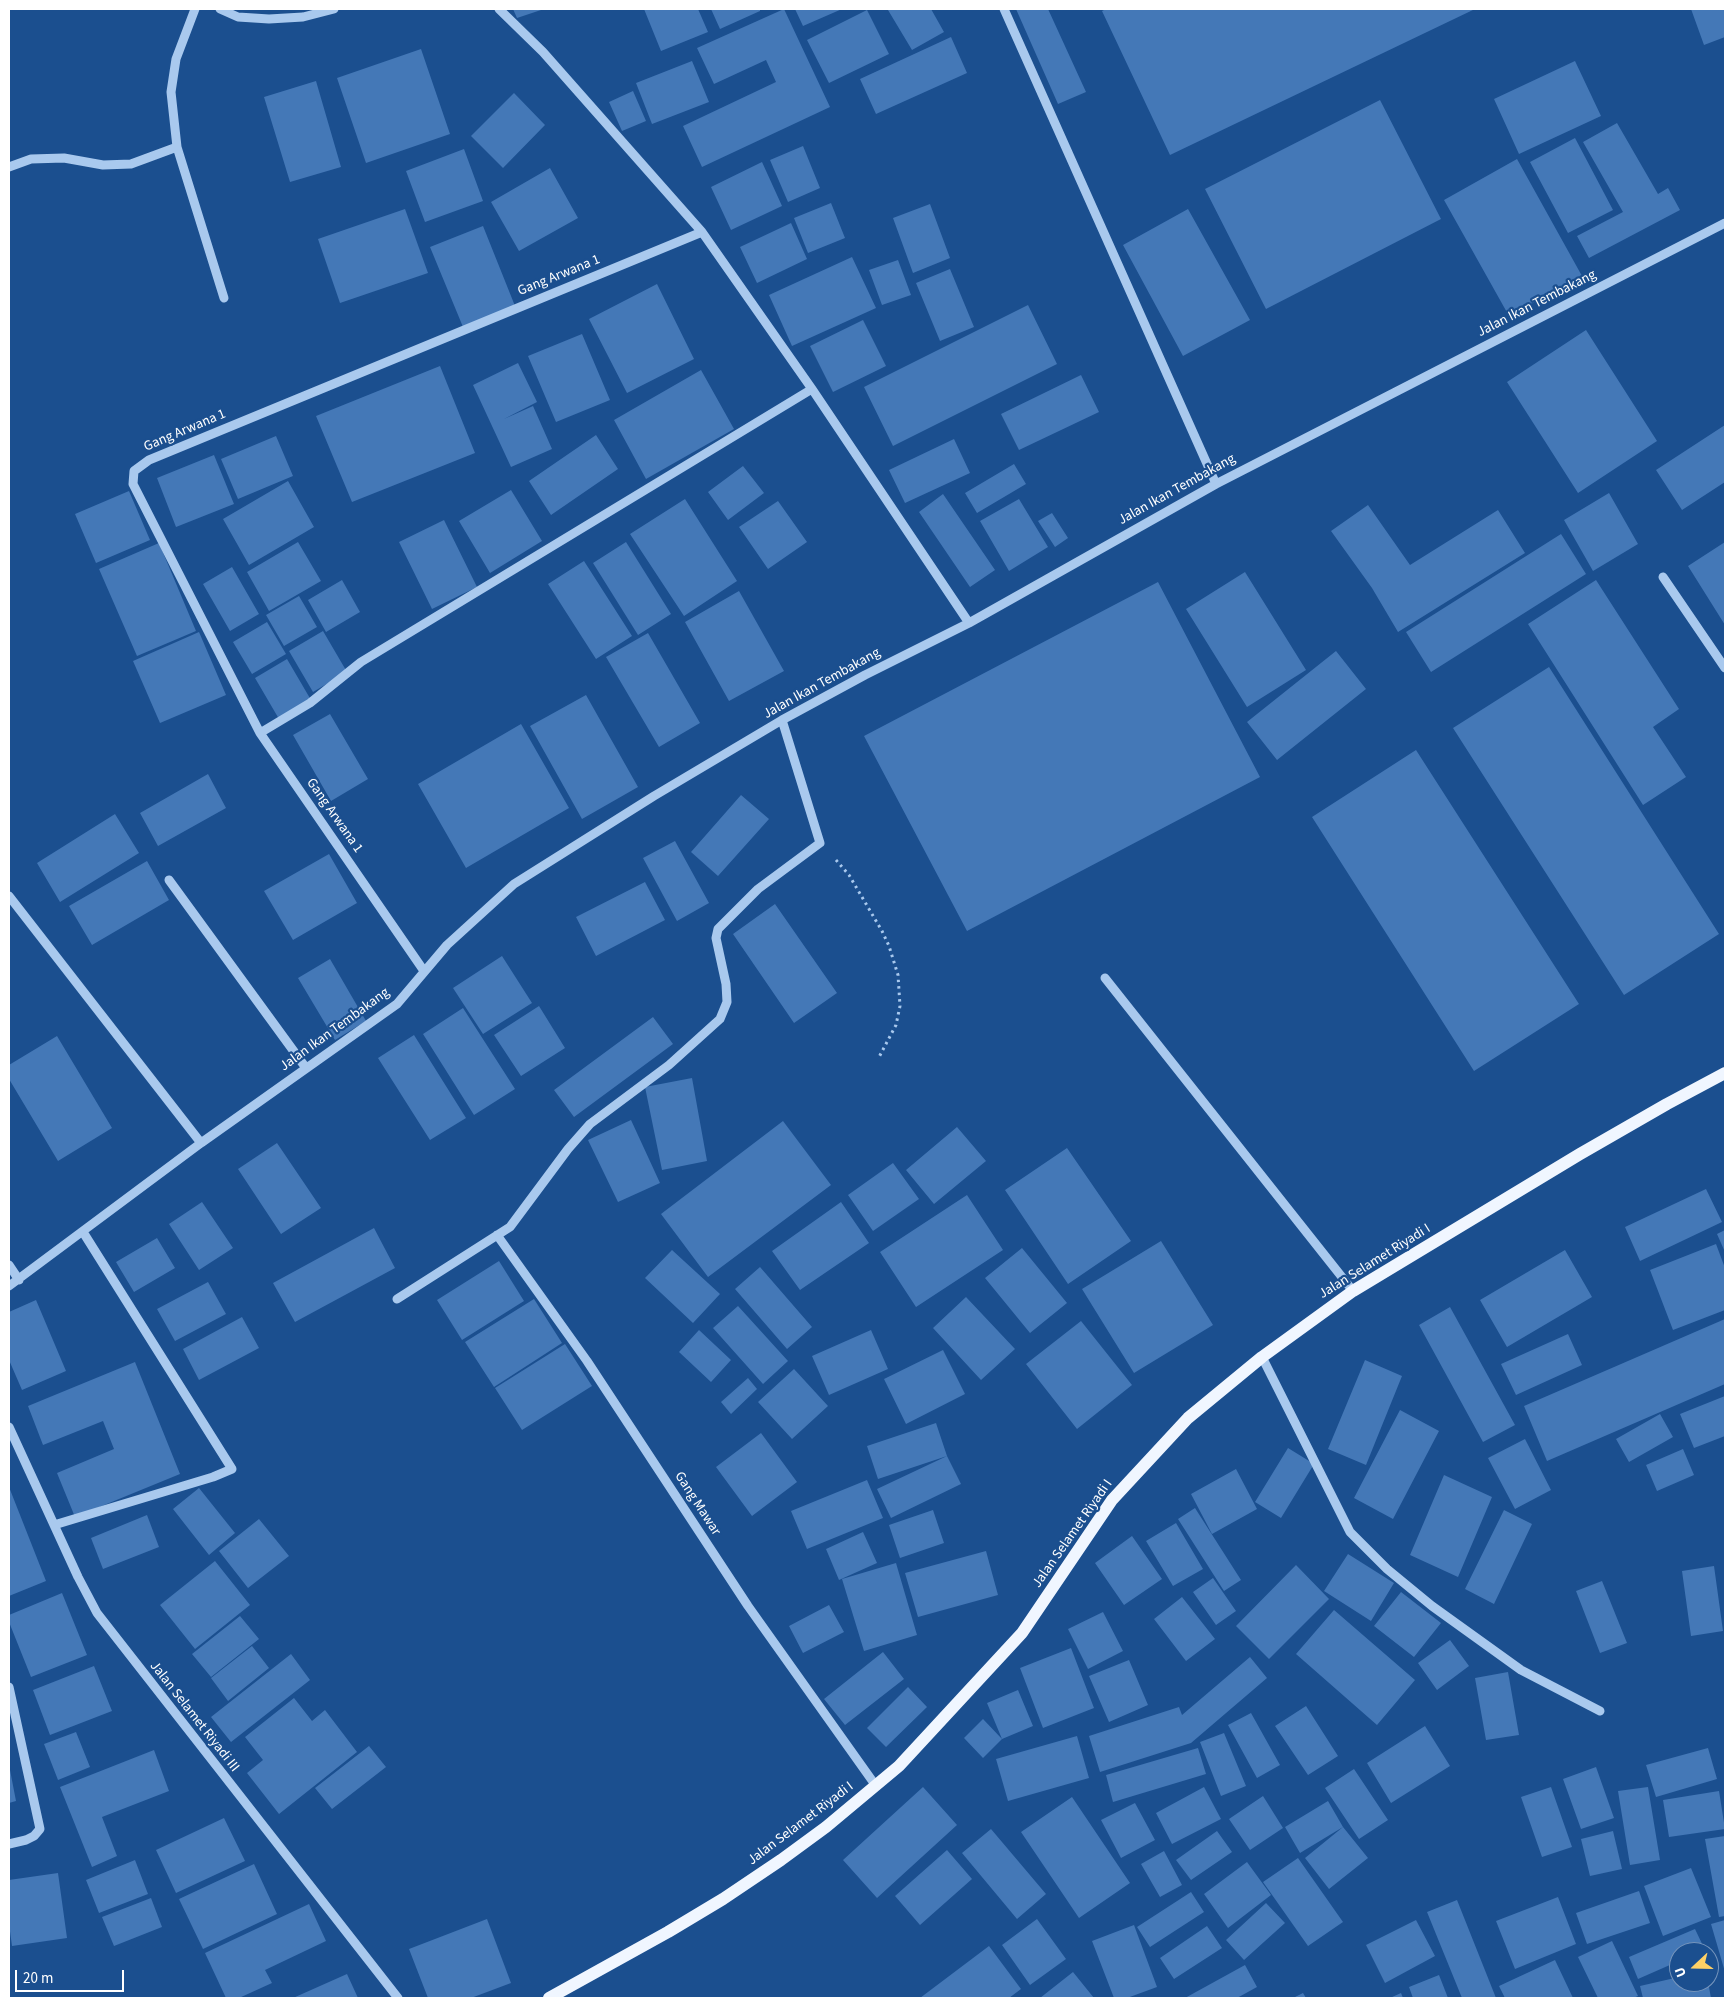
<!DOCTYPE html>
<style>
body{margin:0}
#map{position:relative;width:1734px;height:2007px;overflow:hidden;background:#1b4f8f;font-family:"Source Sans 3",sans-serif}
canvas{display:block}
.frame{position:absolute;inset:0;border:10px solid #fff;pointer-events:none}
.north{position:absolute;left:1669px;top:1942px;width:50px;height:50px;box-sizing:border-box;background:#1b4f8f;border:1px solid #7695bc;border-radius:50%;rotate:249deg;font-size:14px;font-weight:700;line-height:20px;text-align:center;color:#fff}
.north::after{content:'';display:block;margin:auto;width:18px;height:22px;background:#ffd166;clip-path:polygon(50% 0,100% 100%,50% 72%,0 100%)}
.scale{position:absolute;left:15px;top:1970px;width:109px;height:22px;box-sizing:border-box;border:2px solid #fff;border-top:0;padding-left:6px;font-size:15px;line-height:18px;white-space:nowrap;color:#fff;-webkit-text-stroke:4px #1b4f8f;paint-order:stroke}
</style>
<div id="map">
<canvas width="1734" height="2007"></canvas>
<div class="frame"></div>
<div class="north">U</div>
<div class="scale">20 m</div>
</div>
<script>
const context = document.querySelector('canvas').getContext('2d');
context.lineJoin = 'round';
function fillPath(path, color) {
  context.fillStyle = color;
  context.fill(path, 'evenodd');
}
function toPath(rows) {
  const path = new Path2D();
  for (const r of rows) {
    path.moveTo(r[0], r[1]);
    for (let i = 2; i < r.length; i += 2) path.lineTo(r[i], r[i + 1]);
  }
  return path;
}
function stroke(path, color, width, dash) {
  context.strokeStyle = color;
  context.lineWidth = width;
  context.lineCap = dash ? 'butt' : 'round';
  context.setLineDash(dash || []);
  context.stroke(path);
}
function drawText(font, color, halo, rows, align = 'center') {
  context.font = font + ' "Source Sans 3",sans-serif';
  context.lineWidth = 4.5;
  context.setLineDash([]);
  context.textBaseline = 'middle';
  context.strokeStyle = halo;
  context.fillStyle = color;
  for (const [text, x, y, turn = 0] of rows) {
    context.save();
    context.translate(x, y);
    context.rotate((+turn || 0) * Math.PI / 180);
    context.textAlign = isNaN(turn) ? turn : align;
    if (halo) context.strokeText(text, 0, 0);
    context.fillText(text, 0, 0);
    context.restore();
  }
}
fillPath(toPath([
 [513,9,544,9,517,18],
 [644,9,698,9,708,32,661,51],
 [711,9,760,9,760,11,720,29],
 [784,9,830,107,702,167,683,126,776,82,766,60,714,84,697,48],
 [795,9,842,9,803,26],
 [890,9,931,9,944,32,912,50,888,10],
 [1016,9,1048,9,1086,92,1058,104],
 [1106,9,1475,9,1170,155,1102,11],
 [1691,9,1725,9,1725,37,1704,45],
 [867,10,889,54,829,83,807,40],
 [951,37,967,73,876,114,860,79],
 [421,49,450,134,366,163,337,78],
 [692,61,709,102,652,124,636,83],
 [1575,61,1601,116,1519,154,1494,99],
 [316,81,341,167,290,182,264,97],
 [633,91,646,121,622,131,609,102],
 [514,93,545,125,503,168,471,136],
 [1380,100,1441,219,1266,309,1205,189],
 [1617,123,1658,194,1668,188,1680,210,1589,258,1577,236,1623,212,1583,142],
 [1575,138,1613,210,1568,233,1530,162],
 [803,146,820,188,788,202,770,160],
 [464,149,483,201,425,222,406,171],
 [1517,159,1582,276,1509,316,1444,200],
 [762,162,782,206,731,230,711,187],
 [550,168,578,218,519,251,491,202],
 [831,203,845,238,808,253,794,218],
 [930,204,950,258,913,273,893,218],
 [405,209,428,273,340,303,318,239],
 [1188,209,1250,320,1183,356,1123,245],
 [791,223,807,259,757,283,740,247],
 [483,226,515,306,463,327,430,247],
 [852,257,876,308,792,346,769,295],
 [898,260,911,295,882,305,869,270],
 [950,269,974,327,940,341,916,283],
 [657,284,694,359,627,393,589,319],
 [1028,305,1057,364,893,446,864,387],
 [863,320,886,366,833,392,810,346],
 [1586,330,1657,441,1578,493,1507,382],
 [582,334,610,400,556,422,528,356],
 [518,363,537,402,504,419,533,406,552,449,511,467,473,385],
 [440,366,475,453,352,502,316,416],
 [701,370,734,429,646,479,614,420],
 [1081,375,1099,412,1019,450,1001,414],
 [1725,425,1725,482,1682,510,1656,470],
 [596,435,618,469,551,515,529,481],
 [276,436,293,476,238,499,221,459],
 [954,439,970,473,905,503,889,470],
 [214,455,234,504,176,527,157,478],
 [1014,464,1026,484,977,513,965,493],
 [743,466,764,493,728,520,708,492],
 [288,481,314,527,249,565,223,519],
 [511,490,542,541,490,573,459,521],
 [129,491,150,540,96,563,75,514],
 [1609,493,1638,544,1593,571,1564,520],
 [943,494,995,570,970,587,919,512],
 [685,499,737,581,684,616,630,534],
 [1019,499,1048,547,1009,571,980,521],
 [778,501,807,542,768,569,739,527],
 [1368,505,1410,565,1498,510,1525,553,1398,632,1372,588,1331,531],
 [1052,513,1068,538,1055,547,1038,521],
 [444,520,477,587,432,609,399,542],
 [1561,534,1586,574,1431,672,1406,632],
 [298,542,321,581,269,611,247,572],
 [626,542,671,614,638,635,593,563],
 [1725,542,1725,625,1688,566],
 [159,543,196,631,137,656,99,569],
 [584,561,632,636,596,659,548,584],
 [232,567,259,614,230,631,203,584],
 [1245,572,1306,670,1247,707,1186,609],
 [342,580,360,612,326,632,308,600],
 [1596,580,1679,709,1653,727,1686,777,1643,805,1528,624],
 [1158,582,1260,777,967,931,864,736],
 [739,591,784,671,729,701,685,622],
 [299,596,317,627,284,646,266,615],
 [267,622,286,654,252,674,233,642],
 [323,631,347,672,313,692,289,651],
 [199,632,226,695,160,723,133,661],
 [648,633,700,723,659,747,606,657],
 [1336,651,1366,689,1277,760,1247,722],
 [287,659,311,700,279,719,255,678],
 [1549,667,1719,934,1624,995,1453,728],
 [586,695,638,787,582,819,530,726],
 [330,714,368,779,331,801,293,735],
 [521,724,569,808,466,868,418,784],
 [1416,750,1579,1004,1474,1071,1312,817],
 [208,774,226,808,158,846,140,813],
 [741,795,769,819,718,876,691,852],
 [115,814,139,853,60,902,37,863],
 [675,841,709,903,677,921,643,858],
 [329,854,357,903,293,940,264,891],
 [147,861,169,900,92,945,69,906],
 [645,882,665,920,596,956,576,917],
 [775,904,837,993,794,1023,733,934],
 [502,956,532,1003,483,1034,453,988],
 [330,959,366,1021,335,1040,298,978],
 [539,1006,565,1048,521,1076,494,1035],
 [463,1008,515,1089,474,1115,423,1034],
 [653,1017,673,1044,574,1117,554,1090],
 [414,1035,466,1118,430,1140,378,1058],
 [57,1036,112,1128,58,1161,9,1079,9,1065],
 [692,1078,707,1161,662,1170,645,1087],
 [631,1120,660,1183,618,1202,588,1140],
 [783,1121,831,1185,708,1277,661,1214],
 [957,1127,986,1161,934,1204,906,1170],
 [277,1143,321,1208,281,1234,238,1169],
 [1067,1148,1131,1241,1068,1284,1005,1190],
 [893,1163,919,1199,873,1231,848,1195],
 [1706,1189,1722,1222,1640,1261,1625,1227],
 [967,1195,1003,1250,916,1307,880,1252],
 [202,1202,233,1248,199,1270,169,1224],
 [841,1202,869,1243,800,1290,772,1251],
 [374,1228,395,1268,295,1322,273,1283],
 [1725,1230,1725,1252,1717,1234],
 [157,1238,175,1268,134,1292,116,1262],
 [1161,1241,1213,1325,1134,1373,1082,1289],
 [1716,1244,1725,1268,1725,1310,1673,1330,1650,1270],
 [1022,1248,1067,1303,1030,1333,985,1278],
 [672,1250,720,1294,693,1323,645,1278],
 [1565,1250,1592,1297,1507,1347,1480,1300],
 [499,1261,524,1301,462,1340,437,1300],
 [760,1267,812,1327,787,1349,735,1289],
 [208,1282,226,1314,175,1341,157,1309],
 [966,1297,1015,1349,981,1380,933,1328],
 [534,1299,562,1343,494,1387,465,1342],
 [36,1300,66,1371,22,1390,9,1360,9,1312],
 [738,1306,788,1361,763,1384,713,1328],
 [1450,1307,1515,1425,1483,1442,1419,1325],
 [242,1317,259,1348,199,1380,183,1349],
 [1725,1319,1725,1384,1547,1461,1524,1406],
 [1081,1321,1132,1385,1077,1429,1026,1364],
 [699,1330,731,1360,711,1382,679,1352],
 [871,1330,888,1369,829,1395,812,1356],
 [1568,1334,1582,1365,1516,1395,1501,1364],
 [565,1344,592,1386,522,1430,495,1388],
 [943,1350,965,1394,906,1424,884,1379],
 [1365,1360,1402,1376,1366,1465,1328,1449],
 [135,1362,180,1474,75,1517,57,1473,114,1449,103,1421,43,1445,28,1406],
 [794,1369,828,1406,792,1439,758,1402],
 [748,1378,757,1389,731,1414,721,1402],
 [1725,1396,1725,1436,1694,1448,1680,1414],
 [1400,1410,1439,1431,1393,1519,1354,1498],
 [1660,1414,1673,1437,1629,1462,1616,1439],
 [936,1423,947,1456,878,1479,867,1446],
 [761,1433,797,1482,752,1516,716,1467],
 [1525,1439,1551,1490,1515,1509,1488,1458],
 [1288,1448,1314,1464,1281,1518,1255,1502],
 [1683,1449,1694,1475,1657,1491,1646,1465],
 [947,1456,961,1484,891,1518,877,1489],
 [1236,1469,1257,1509,1212,1534,1191,1494],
 [1444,1475,1492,1497,1458,1577,1410,1555],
 [867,1480,883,1518,807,1549,791,1511],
 [9,1487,46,1581,9,1596],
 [199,1488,235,1533,209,1555,173,1509],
 [1195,1508,1241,1580,1224,1591,1178,1519],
 [933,1510,944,1543,900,1558,889,1525],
 [1504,1510,1532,1524,1494,1604,1465,1589],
 [147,1515,159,1547,103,1569,91,1538],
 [259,1519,289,1556,248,1588,219,1551],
 [1176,1523,1203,1569,1173,1586,1146,1541],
 [863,1532,877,1563,839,1580,826,1549],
 [1132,1536,1162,1579,1124,1605,1095,1563],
 [986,1551,998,1595,918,1617,905,1573],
 [1348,1554,1394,1583,1371,1621,1324,1591],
 [215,1561,250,1605,195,1649,160,1605],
 [896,1563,917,1635,864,1651,842,1579],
 [1296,1565,1329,1599,1269,1659,1236,1626],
 [1714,1566,1723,1631,1691,1636,1682,1571],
 [1213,1578,1236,1611,1216,1625,1193,1592],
 [1602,1581,1627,1643,1600,1653,1576,1591],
 [1401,1592,1441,1623,1414,1657,1374,1626],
 [62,1593,87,1655,31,1677,9,1622,9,1615],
 [1182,1597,1215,1639,1186,1661,1154,1619],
 [829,1605,844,1632,803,1653,789,1626],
 [1334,1610,1415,1680,1377,1725,1296,1654],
 [1103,1612,1123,1651,1088,1669,1068,1629],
 [240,1616,259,1639,211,1677,192,1654],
 [1450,1640,1469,1666,1437,1690,1418,1663],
 [252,1646,269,1668,228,1701,211,1678],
 [1071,1648,1094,1708,1043,1728,1020,1668],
 [883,1652,904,1679,845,1725,824,1699],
 [291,1654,310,1680,231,1742,211,1717],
 [1250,1657,1267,1678,1191,1743,1100,1772,1089,1736,1179,1707,1182,1715],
 [1129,1660,1148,1705,1109,1722,1089,1676],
 [94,1666,112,1711,50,1735,33,1690],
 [1508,1672,1519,1735,1486,1740,1475,1678],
 [908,1687,927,1707,886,1747,867,1728],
 [1018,1690,1033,1726,1002,1739,983,1758,964,1738,983,1719,1002,1739,987,1703],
 [294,1698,312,1721,325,1710,357,1752,279,1814,247,1773,263,1760,245,1737],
 [1306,1706,1338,1756,1308,1775,1275,1726],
 [1251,1713,1280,1765,1257,1778,1228,1725],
 [1425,1726,1450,1766,1391,1803,1367,1763],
 [76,1732,90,1767,58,1780,44,1744],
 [1224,1733,1246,1786,1221,1796,1200,1742],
 [1077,1736,1089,1778,1008,1801,996,1759],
 [369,1746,386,1767,332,1809,315,1788],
 [1198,1748,1206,1774,1113,1802,1106,1775],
 [1708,1748,1717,1779,1656,1797,1646,1765],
 [154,1750,169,1791,102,1817,117,1856,92,1867,60,1787],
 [1596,1767,1614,1818,1581,1829,1563,1779],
 [1354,1769,1388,1820,1359,1839,1325,1788],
 [10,1770,16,1801,9,1803,9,1771],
 [923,1787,957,1825,877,1898,843,1860],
 [1204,1787,1221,1819,1172,1844,1156,1813],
 [1551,1787,1572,1847,1542,1857,1521,1797],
 [1648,1787,1660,1860,1630,1865,1618,1791],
 [1719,1791,1725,1829,1669,1837,1663,1800],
 [1263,1796,1283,1828,1250,1850,1229,1819],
 [1072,1797,1130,1883,1079,1918,1021,1832],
 [1328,1801,1343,1827,1368,1858,1329,1889,1305,1858,1343,1827,1300,1853,1285,1827],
 [1135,1803,1155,1840,1121,1858,1101,1820],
 [224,1818,245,1861,176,1893,156,1850],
 [991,1829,1046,1894,1017,1919,962,1853],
 [1217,1831,1232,1852,1191,1880,1176,1860],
 [1613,1831,1622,1869,1590,1876,1581,1839],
 [1725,1836,1725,1916,1719,1917,1705,1839],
 [947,1850,972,1879,920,1925,895,1896],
 [1164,1851,1182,1885,1160,1897,1141,1864],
 [1298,1858,1343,1922,1308,1946,1263,1882],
 [135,1860,148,1894,99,1913,86,1880],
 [1247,1862,1271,1895,1228,1928,1204,1894],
 [254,1864,277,1914,203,1949,179,1899],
 [1691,1868,1711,1917,1663,1936,1644,1886],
 [58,1873,67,1938,12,1946,9,1924,9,1880],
 [1639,1891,1650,1923,1587,1944,1576,1913],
 [1191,1892,1204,1912,1150,1947,1137,1927],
 [1558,1897,1576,1944,1515,1969,1496,1921],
 [151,1898,162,1927,114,1946,102,1917],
 [1457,1900,1496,1998,1462,1998,1427,1912],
 [1266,1903,1285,1923,1244,1960,1226,1940],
 [309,1904,326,1941,265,1970,272,1983,239,1998,226,1998,205,1953],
 [487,1919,511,1983,471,1998,428,1998,409,1949],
 [1037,1919,1066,1959,1030,1985,1002,1945],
 [1416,1920,1435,1956,1385,1983,1366,1945],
 [1725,1920,1725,1972,1711,1924],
 [1134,1925,1157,1987,1127,1998,1114,1998,1092,1941],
 [1207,1926,1222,1948,1174,1979,1160,1958],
 [1695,1929,1705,1950,1679,1952,1679,1961,1638,1979,1629,1957],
 [1612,1941,1638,1996,1633,1998,1598,1998,1578,1957],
 [989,1946,1021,1989,1009,1998,920,1998],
 [1555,1960,1573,1998,1505,1998,1499,1986],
 [1245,1965,1257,1987,1237,1998,1185,1998],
 [1073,1972,1094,1998,1040,1998],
 [347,1974,358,1998,293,1998],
 [1439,1975,1448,1998,1413,1998,1409,1987],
 [1679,1977,1679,1982,1708,1982,1711,1998,1643,1998,1640,1986],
 [1303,1993,1306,1998,1293,1998],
 [1401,1993,1403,1998,1390,1998]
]), '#4478b7');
stroke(toPath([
 [836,860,849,875,882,931,889,946,898,975,900,1006,896,1025,878,1059]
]), '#a9c9ee', 3, [2.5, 4]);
stroke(toPath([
 [195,9,176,59,171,92,177,147,224,298],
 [220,9,238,17,269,19,303,17,334,9],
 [499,9,543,52,702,232,812,389,969,623],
 [1004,9,1216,484],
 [9,167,31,159,64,158,103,165,131,164,177,147],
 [1663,577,1725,668],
 [260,733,310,703,361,662,812,389],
 [169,880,306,1068],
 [9,896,201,1143],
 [424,971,260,733,133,484,134,471,149,460,702,232],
 [1105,978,1353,1291],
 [497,1235,587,1361,748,1606,876,1786],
 [9,1265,19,1280],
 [9,1286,201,1143,397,1004,447,945,514,884,654,796,782,720,865,675,969,623,1216,484,1725,223],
 [397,1299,510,1227,568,1149,590,1124,669,1065,720,1019,727,1002,726,984,716,938,718,929,758,889,820,843,782,720],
 [1262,1357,1350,1532,1387,1569,1432,1606,1521,1670,1600,1711],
 [9,1427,78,1577,97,1613,398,1998],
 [54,1525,213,1477,232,1469,83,1232],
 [9,1687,40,1829,34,1836,26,1840,9,1844]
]), '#a9c9ee', 9);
stroke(toPath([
 [549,1998,668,1932,723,1899,781,1860,826,1827,899,1766,1022,1633,1112,1500,1188,1418,1262,1357,1353,1291,1580,1154,1667,1104,1725,1073]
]), '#f0f6ff', 12);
drawText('14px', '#fff', '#1b4f8f', [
 ["Gang Arwana 1",559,276,-22],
 ["Jalan Ikan Tembakang",1537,304,-27],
 ["Gang Arwana 1",185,431,-23],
 ["Jalan Ikan Tembakang",1177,490,-29],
 ["Jalan Ikan Tembakang",822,684,-29],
 ["Gang Arwana 1",334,816,55],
 ["Jalan Ikan Tembakang",335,1030,-36],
 ["Jalan Selamet Riyadi I",1375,1262,-32],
 ["Gang Mawar",697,1504,57],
 ["Jalan Selamet Riyadi I",1073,1534,-55],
 ["Jalan Selamet Riyadi III",194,1717,52],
 ["Jalan Selamet Riyadi I",801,1824,-37]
]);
</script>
